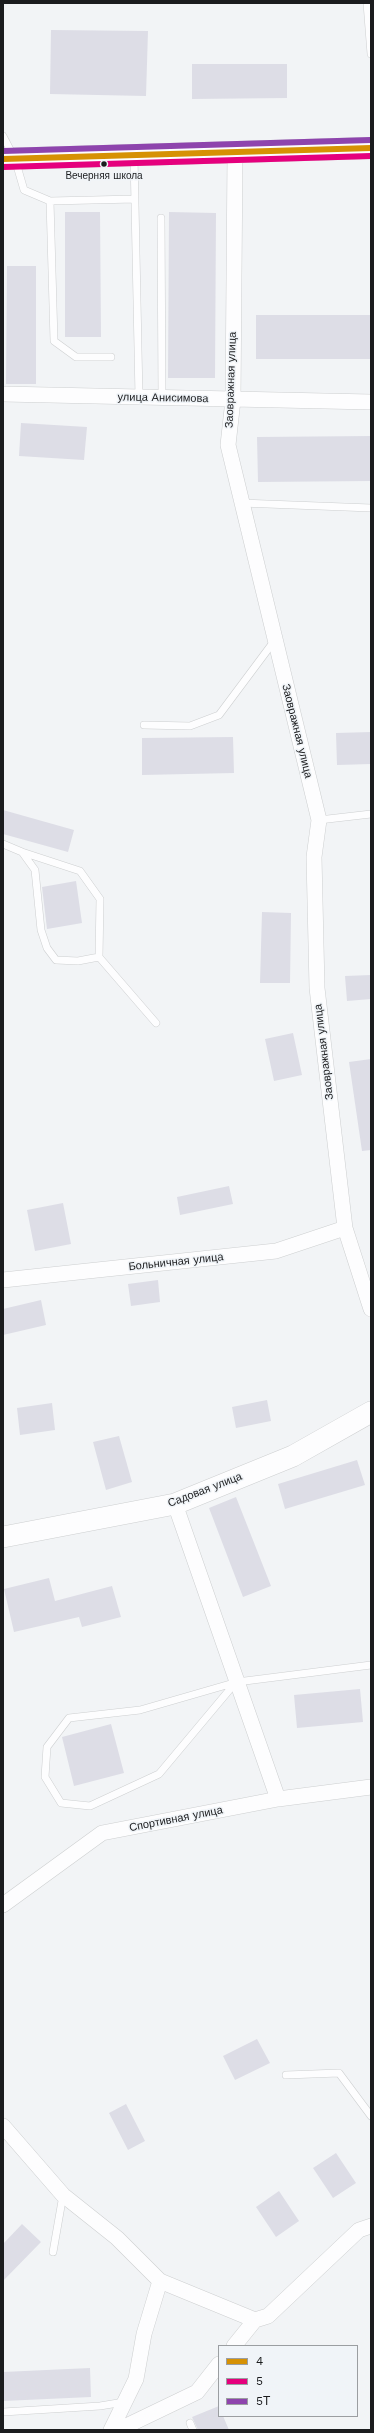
<!DOCTYPE html>
<meta charset="utf-8">
<style>
body{margin:0}
#map{position:relative;width:374px;height:2433px;overflow:hidden;background:#f2f4f6;font-family:"Work Sans",sans-serif}
canvas{display:block}
.frame{position:absolute;inset:0;border:4px solid #1b1c1e;pointer-events:none}
.legend{position:absolute;left:218px;top:2345px;width:140px;height:72px;box-sizing:border-box;background:#f0f4f8;border:1px solid #9b9ea1;margin:0;padding:5px 7px;list-style:none;font-size:12px;color:#1b1c1e}
.legend li{display:flex;align-items:center;gap:8px;height:20px}
.legend b{width:20px;border:1px solid #9b9ea1}
</style>
<div id="map">
<canvas width="374" height="2433"></canvas>
<div class="frame"></div>
<ul class="legend">
<li><b style="height:5px;background:#d69104"></b>4</li>
<li><b style="height:5px;background:#e5007d"></b>5</li>
<li><b style="height:5px;background:#8e44ad"></b>5Т</li>
</ul>
</div>
<script>
const context = document.querySelector('canvas').getContext('2d');
context.lineJoin = 'round';
function fillPath(path, color) {
  context.fillStyle = color;
  context.fill(path, 'evenodd');
}
function toPath(rows) {
  const path = new Path2D();
  for (const r of rows) {
    path.moveTo(r[0], r[1]);
    for (let i = 2; i < r.length; i += 2) path.lineTo(r[i], r[i + 1]);
  }
  return path;
}
function stroke(path, color, width, dash) {
  context.strokeStyle = color;
  context.lineWidth = width;
  context.lineCap = dash ? 'butt' : 'round';
  context.setLineDash(dash || []);
  context.stroke(path);
}
function drawText(font, color, halo, rows, align = 'center') {
  context.font = font + ' "Work Sans",sans-serif';
  context.lineWidth = 3;
  context.setLineDash([]);
  context.textBaseline = 'middle';
  context.strokeStyle = halo;
  context.fillStyle = color;
  for (const [text, x, y, turn = 0] of rows) {
    context.save();
    context.translate(x, y);
    context.rotate((+turn || 0) * Math.PI / 180);
    context.textAlign = isNaN(turn) ? turn : align;
    if (halo) context.strokeText(text, 0, 0);
    context.fillText(text, 0, 0);
    context.restore();
  }
}
fillPath(toPath([
 [51,30,148,31,146,96,50,94],
 [192,64,287,64,287,98,192,99],
 [65,212,100,212,101,337,65,337],
 [169,212,216,213,215,378,168,378],
 [7,266,36,266,36,384,6,384],
 [256,315,371,315,371,359,256,359],
 [21,423,87,427,84,460,19,456],
 [371,436,371,481,258,482,257,437],
 [371,732,371,764,337,765,336,733],
 [233,737,234,773,142,775,142,738],
 [3,810,74,830,68,852,3,834],
 [76,881,82,923,47,929,42,887],
 [262,912,291,913,290,983,260,983],
 [371,975,371,999,347,1001,345,976],
 [293,1033,302,1075,274,1081,265,1039],
 [371,1059,371,1150,362,1151,349,1062],
 [229,1186,233,1204,180,1215,177,1197],
 [63,1203,71,1244,35,1251,27,1210],
 [158,1280,160,1302,131,1306,128,1284],
 [41,1300,46,1325,3,1335,3,1309],
 [267,1400,271,1421,236,1428,232,1407],
 [52,1403,55,1430,20,1435,17,1408],
 [119,1436,132,1482,106,1490,93,1442],
 [357,1460,365,1485,285,1509,278,1484],
 [236,1497,271,1586,243,1597,209,1508],
 [49,1578,55,1601,112,1586,121,1617,82,1627,79,1617,14,1632,4,1589],
 [360,1689,363,1722,297,1728,294,1695],
 [111,1724,124,1773,74,1786,62,1737],
 [257,2039,270,2063,235,2080,223,2056],
 [126,2104,145,2141,128,2150,109,2113],
 [336,2153,356,2183,333,2198,313,2168],
 [279,2191,299,2221,276,2237,256,2207],
 [22,2224,41,2242,3,2281,3,2244],
 [90,2368,91,2397,3,2401,3,2372],
 [219,2406,219,2416,223,2416,229,2430,198,2430,192,2417]
]), '#dddde6');
const lane = toPath([
 [367,3,371,54],
 [3,136,15,159,24,190,50,201],
 [134,156,139,397],
 [161,218,162,398],
 [111,357,76,357,54,341,50,201,135,199],
 [241,503,371,508],
 [144,725,190,726,219,715,275,640],
 [319,820,371,814],
 [3,844,22,852,35,870,41,930,47,948,56,960,78,961,99,957,156,1023],
 [22,852,80,871,100,899,99,957],
 [236,1682,159,1774,90,1806,61,1803,45,1777,47,1747,69,1718,140,1710,237,1682,371,1665],
 [286,2075,339,2073,371,2116],
 [53,2252,63,2195],
 [3,2412,100,2406,124,2402],
 [190,2423,193,2430]
]);
const street = toPath([
 [235,154,233,400,228,445,319,820,314,857,317,988,345,1228,371,1309],
 [3,394,371,402],
 [3,1280,276,1251,345,1228],
 [175,1504,278,1799],
 [3,1905,102,1833,278,1799,371,1787],
 [3,2126,63,2195,117,2238,160,2281,255,2320,268,2316,359,2230,371,2226],
 [234,2346,255,2320],
 [111,2430,136,2379,144,2334,160,2281],
 [118,2430,197,2392,219,2364]
]);
const secondary = toPath([
 [3,159,371,148],
 [3,1537,175,1504,293,1456,371,1412]
]);
stroke(lane, '#cdcfd0', 8);
stroke(street, '#cdcfd0', 16);
stroke(secondary, '#cdcfd0', 22);
stroke(lane, '#fdfdfe', 7);
stroke(street, '#fdfdfe', 15);
stroke(secondary, '#fdfdfe', 21);
stroke(toPath([
 [3,159,371,148]
]), '#d69104', 6);
stroke(toPath([
 [3,167,371,156]
]), '#e5007d', 6);
stroke(toPath([
 [3,151,371,140]
]), '#8e44ad', 6);
for (const [x, y, r, color] of [
 [104,164,3.5,"#1b1c1e"]
]) {
  const dot = new Path2D();
  dot.arc(x, y, r, 0, 2 * Math.PI);
  context.fillStyle = color;
  context.fill(dot);
  stroke(dot, '#f0f4f8', 1.5);
}
drawText('10px', '#1b1c1e', '#f0f4f8', [
 ["Вечерняя школа",104,176]
]);
drawText('11px', '#1b1c1e', '#f0f4f8', [
 ["Заовражная улица",231,380,-88],
 ["улица Анисимова",163,398,1],
 ["Заовражная улица",297,731,76],
 ["Заовражная улица",324,1052,-97],
 ["Больничная улица",176,1262,-6],
 ["Садовая улица",205,1490,-21],
 ["Спортивная улица",176,1819,-11]
]);
</script>
